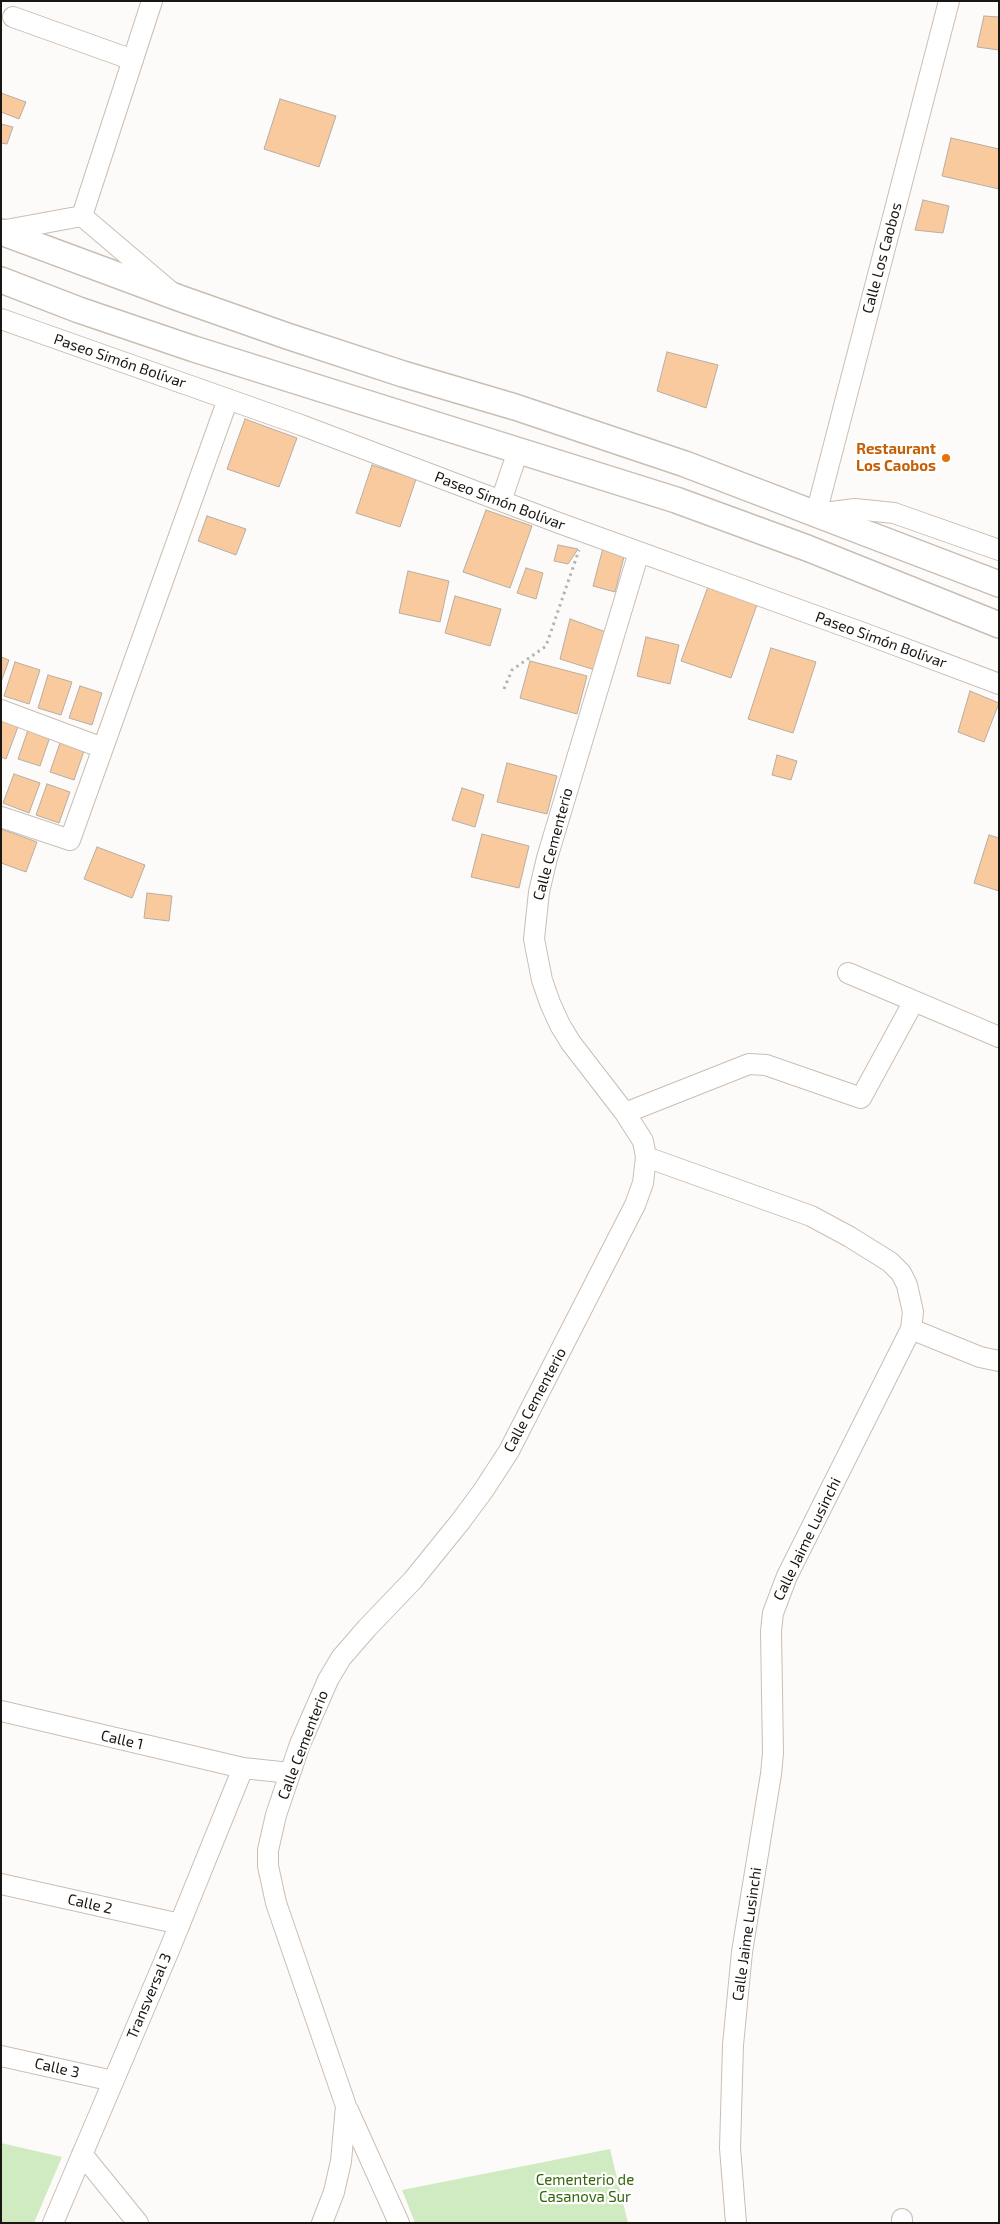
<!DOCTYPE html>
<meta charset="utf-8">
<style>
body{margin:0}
#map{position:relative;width:1000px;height:2224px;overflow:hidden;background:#fdfbf9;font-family:"Exo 2",sans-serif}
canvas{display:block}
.frame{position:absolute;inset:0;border:2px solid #1a1612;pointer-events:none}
</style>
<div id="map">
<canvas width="1000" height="2224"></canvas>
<div class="frame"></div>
</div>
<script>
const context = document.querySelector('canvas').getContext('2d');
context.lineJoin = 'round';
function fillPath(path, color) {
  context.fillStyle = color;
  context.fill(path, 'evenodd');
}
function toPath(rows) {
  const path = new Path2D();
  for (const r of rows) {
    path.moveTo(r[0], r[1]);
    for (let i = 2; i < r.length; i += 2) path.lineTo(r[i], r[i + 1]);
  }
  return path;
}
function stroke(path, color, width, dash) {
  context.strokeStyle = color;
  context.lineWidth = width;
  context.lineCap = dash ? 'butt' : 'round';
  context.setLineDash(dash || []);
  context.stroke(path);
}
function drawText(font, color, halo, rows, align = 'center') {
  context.font = font + ' "Exo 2",sans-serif';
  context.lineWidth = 4.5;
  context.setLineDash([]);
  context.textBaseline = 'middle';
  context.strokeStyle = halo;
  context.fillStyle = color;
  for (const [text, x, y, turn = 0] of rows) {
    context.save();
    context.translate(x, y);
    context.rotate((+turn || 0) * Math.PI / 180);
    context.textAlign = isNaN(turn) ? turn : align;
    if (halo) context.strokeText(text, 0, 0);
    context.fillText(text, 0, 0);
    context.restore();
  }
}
fillPath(toPath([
 [1,2143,62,2157,34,2223,1,2223],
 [610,2149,628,2223,415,2223,402,2190]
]), '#d0ebc2');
const building = toPath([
 [984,16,999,17,999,50,977,47,984,16],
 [1,93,26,102,19,119,1,112,1,93],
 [280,99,336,116,319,167,264,149,280,99],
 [1,124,13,127,7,144,1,143,1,124],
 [951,138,999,149,999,189,942,176,951,138],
 [923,200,949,206,943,233,915,230,923,200],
 [667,352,718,365,706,408,657,391,667,352],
 [245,419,297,438,279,487,227,469,245,419],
 [372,465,416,479,400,527,356,513,372,465],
 [486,510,532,526,510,588,463,572,486,510],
 [207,516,246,529,236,555,198,541,207,516],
 [558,545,578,549,568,564,554,561,558,545],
 [603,548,625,553,615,592,593,586,603,548],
 [526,568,543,573,536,599,517,593,526,568],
 [408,571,449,581,440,622,399,613,408,571],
 [710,581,759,599,731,678,681,661,710,581],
 [455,596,501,609,490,646,445,633,455,596],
 [570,619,606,632,595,670,560,659,570,619],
 [646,637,679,645,670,684,637,676,646,637],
 [771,648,816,662,793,733,748,719,771,648],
 [1,657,9,660,1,682,1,657],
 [530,661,587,676,577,714,520,698,530,661],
 [15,662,40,670,29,704,4,696,15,662],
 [48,675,72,682,61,715,38,708,48,675],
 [80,686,102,693,92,725,69,718,80,686],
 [970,691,999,703,984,742,958,732,970,691],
 [1,717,19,724,6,759,1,757,1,717],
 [29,727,51,734,40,766,18,759,29,727],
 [61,740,85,748,74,780,50,772,61,740],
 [777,755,797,761,791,780,772,775,777,755],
 [507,763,557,776,547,814,497,802,507,763],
 [14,774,40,783,29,813,3,803,14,774],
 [47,784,70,792,59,823,36,815,47,784],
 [462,788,484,795,475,827,452,820,462,788],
 [1,829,37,842,26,872,1,863,1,829],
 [482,834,529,846,519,888,471,877,482,834],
 [989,835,999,838,999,891,974,883,989,835],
 [97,847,145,865,132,898,84,879,97,847],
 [147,893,172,896,169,921,144,918,147,893]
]);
fillPath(building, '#f8ca9e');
stroke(building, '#b8ada2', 1);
const minor = toPath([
 [949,1,816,514,855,509,894,513,999,550],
 [13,17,133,60],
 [82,216,152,1],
 [82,216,170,291],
 [1,231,82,216],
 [1,319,301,425,559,523,866,634,999,684],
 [501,501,518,451],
 [1,710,103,748],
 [1,817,70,840,228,399],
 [848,973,999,1037],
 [625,1113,749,1064,766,1065,861,1098,914,1001],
 [646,1157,811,1216,850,1237,890,1262,901,1273,907,1285,913,1312,911,1329,787,1576,773,1613,771,1631,773,1753,771,1774,742,1952,733,2045,730,2148,736,2223],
 [911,1329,980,1357,999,1361],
 [1,1711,243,1768,290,1773],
 [1,1884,180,1924],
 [1,2056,113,2081],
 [348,2110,399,2223],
 [82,2154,138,2223],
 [902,2219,902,2223],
 [53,2223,170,1948,243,1768],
 [322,2223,334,2192,341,2161,346,2106,276,1903,268,1866,268,1850,276,1815,300,1744,328,1680,341,1658,367,1628,413,1580,460,1522,483,1491,509,1451,635,1205,643,1183,646,1157,643,1141,625,1113,571,1043,560,1025,550,1003,542,980,534,939,539,892,547,858,639,552]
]);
const major = toPath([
 [1,232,179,298,287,336,403,374,515,407,685,464,999,584],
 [1,280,79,310,194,349,676,500,807,548,999,625]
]);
stroke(minor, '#cabeb3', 22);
stroke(major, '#cabeb3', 28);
stroke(toPath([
 [504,689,512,670,546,646,579,550]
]), '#b6b4b1', 3, [2.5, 4]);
stroke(minor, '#fff', 20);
stroke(major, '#fff', 25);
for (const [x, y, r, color] of [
 [946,458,5,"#e8710a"]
]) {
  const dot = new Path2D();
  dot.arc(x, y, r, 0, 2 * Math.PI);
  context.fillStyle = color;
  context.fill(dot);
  stroke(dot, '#fff', 2);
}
drawText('15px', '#1a1612', '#fff', [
 ["Calle Los Caobos",882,258,-75],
 ["Paseo Simón Bolívar",120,361,19],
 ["Paseo Simón Bolívar",500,501,21],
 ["Paseo Simón Bolívar",881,640,20],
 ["Calle Cementerio",553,844,-75],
 ["Calle Cementerio",535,1400,-62],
 ["Calle Jaime Lusinchi",807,1539,-64],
 ["Calle 1",122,1740,13],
 ["Calle Cementerio",303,1745,-69],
 ["Calle 2",90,1904,13],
 ["Calle Jaime Lusinchi",747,1934,-82],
 ["Transversal 3",149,1996,-67],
 ["Calle 3",57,2068,13]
]);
drawText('bold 15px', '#c56008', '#fff', [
 ["Restaurant",936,449],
 ["Los Caobos",936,466]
], 'right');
drawText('15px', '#356509', '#fff', [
 ["Cementerio de",585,2180],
 ["Casanova Sur",585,2197]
]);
</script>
